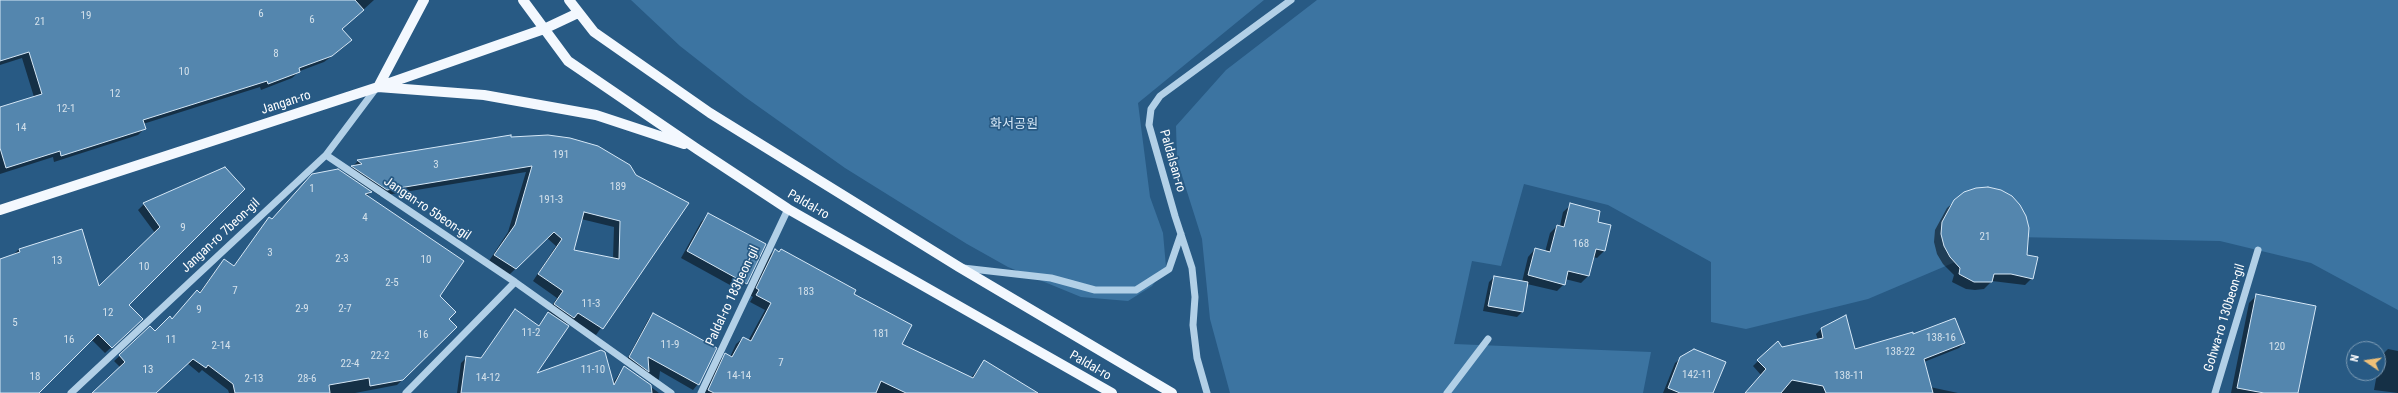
<!DOCTYPE html>
<meta charset="utf-8">
<style>
body{margin:0}
#map{position:relative;width:2398px;height:393px;overflow:hidden;background:#285a84;font-family:"Roboto Condensed",sans-serif}
canvas{display:block}
.north{position:absolute;left:2346px;top:341px;width:40px;height:40px;box-sizing:border-box;background:#285a84;border:1px solid #7e9cb5;border-radius:50%;rotate:283deg;font-size:11px;font-weight:700;line-height:16px;text-align:center;color:#fff}
.north::after{content:'';display:block;margin:auto;width:14px;height:18px;background:#efc078;clip-path:polygon(50% 0,100% 100%,50% 72%,0 100%)}
</style>
<div id="map">
<canvas width="2398" height="393"></canvas>
<div class="north">N</div>
</div>
<script>
const context = document.querySelector('canvas').getContext('2d');
context.lineJoin = 'round';
function fillPath(path, color) {
  context.fillStyle = color;
  context.fill(path, 'evenodd');
}
function toPath(rows) {
  const path = new Path2D();
  for (const r of rows) {
    path.moveTo(r[0], r[1]);
    for (let i = 2; i < r.length; i += 2) path.lineTo(r[i], r[i + 1]);
  }
  return path;
}
function stroke(path, color, width, dash) {
  context.strokeStyle = color;
  context.lineWidth = width;
  context.lineCap = dash ? 'butt' : 'round';
  context.setLineDash(dash || []);
  context.stroke(path);
}
function drawText(font, color, halo, rows, align = 'center') {
  context.font = font + ' "Roboto Condensed","Noto Sans KR",sans-serif';
  context.lineWidth = 3.5;
  context.setLineDash([]);
  context.textBaseline = 'middle';
  context.strokeStyle = halo;
  context.fillStyle = color;
  for (const [text, x, y, turn = 0] of rows) {
    context.save();
    context.translate(x, y);
    context.rotate((+turn || 0) * Math.PI / 180);
    context.textAlign = isNaN(turn) ? turn : align;
    if (halo) context.strokeText(text, 0, 0);
    context.fillText(text, 0, 0);
    context.restore();
  }
}
fillPath(toPath([
 [631,0,1264,0,1138,103,1150,197,1163,233,1166,267,1152,286,1128,301,1081,297,1008,267,967,244,845,168,745,97,680,46],
 [1317,0,2398,0,2398,310,2311,263,2220,241,2014,237,1868,299,1746,329,1711,322,1711,262,1608,205,1524,184,1501,266,1472,261,1454,344,1651,352,1643,393,1230,393,1210,319,1202,239,1177,160,1176,126,1226,70]
]), '#3c74a1');
fillPath(toPath([
 [0,0,374,0,341,30,351,40,344,47,324,62,300,71,292,78,261,90,260,87,143,124,145,128,138,135,54,162,53,157,0,174,0,108,34,97,22,58,0,65],
 [510,136,510,138,636,176,687,204,596,335,572,319,567,324,548,311,557,298,533,281,556,246,547,238,509,275,489,261,508,232,526,172,380,196,346,173,358,161],
 [581,219,614,227,613,259,572,251],
 [225,168,128,305,136,325,105,353,91,339,38,393,0,393,0,260,13,255,19,249,99,288,155,233,138,210,144,204],
 [338,170,371,192,367,196,439,296,447,319,456,327,397,385,355,393,229,393,228,390,202,370,199,373,187,363,155,393,95,393,121,368,114,361,150,328,155,333,172,320,197,291,199,293,219,266,233,267,269,218,272,220],
 [1955,201,2026,255,2032,278,2025,285,1992,281,1984,289,1975,290,1966,289,1952,282,1954,275,1943,264,1937,254,1934,242,1935,230,1947,208],
 [1571,205,1596,222,1610,226,1604,251,1597,258,1593,257,1588,276,1581,283,1565,279,1564,284,1557,291,1527,284,1522,312,1517,317,1483,311,1489,282,1494,277,1522,282,1528,257,1535,249,1545,252,1550,233,1557,226,1560,226,1563,212],
 [708,215,746,283,739,290,681,258,701,222],
 [775,250,853,294,900,344,971,378,984,362,1036,393,704,393,719,361,725,355,730,357,736,344,743,338,748,341,765,310,750,302,753,297,750,295,768,257],
 [2257,295,2297,393,2231,393,2249,303],
 [515,310,538,326,549,313,535,375,612,384,624,367,659,393,457,393,461,363,467,357,480,359],
 [653,314,698,384,693,390,660,371,659,379,655,384,625,363,648,320],
 [1821,329,1854,350,1913,336,1964,343,1959,348,1924,362,1930,387,1958,393,1745,393,1761,375,1753,366,1758,361,1781,348,1818,340,1816,334],
 [2388,349,2398,351,2398,393,2374,390,2380,357],
 [1681,358,1712,393,1663,393,1675,363]
]), '#0007');
const building = toPath([
 [0,0,355,0,364,10,342,29,352,40,332,56,299,68,300,72,268,84,267,81,143,120,146,129,61,156,60,151,6,168,0,148,0,107,42,94,29,52,0,61,0,0],
 [511,135,511,137,548,135,570,138,598,146,630,165,636,175,689,203,603,329,578,313,574,318,554,304,563,291,538,274,562,239,554,232,516,269,494,255,515,225,532,166,387,190,351,166,362,164,357,160,511,135],
 [584,212,620,221,619,259,574,250,584,212],
 [225,167,245,189,129,305,143,319,112,348,98,334,39,393,0,393,0,259,20,252,19,249,82,229,99,286,160,227,143,203,225,167],
 [338,169,372,192,365,194,464,261,440,296,456,312,449,319,457,327,403,380,370,386,369,378,329,385,330,393,235,393,233,384,208,365,206,368,193,359,156,393,92,393,125,362,119,355,150,326,155,331,170,316,172,319,197,290,200,293,224,259,234,266,269,217,272,219,312,174,338,169],
 [1988,187,2001,190,2012,196,2020,205,2026,216,2029,228,2027,255,2038,257,2033,279,2011,274,1994,274,1992,282,1974,282,1959,274,1960,268,1950,257,1944,246,1941,234,1942,222,1954,200,1964,192,1976,188,1988,187],
 [1570,203,1600,211,1598,222,1611,225,1605,251,1596,249,1589,276,1568,271,1565,285,1528,275,1535,248,1550,252,1557,225,1564,227,1570,203],
 [708,213,766,244,747,284,687,251,708,213],
 [775,249,779,252,781,249,856,290,854,294,912,325,902,344,973,378,984,360,1038,393,906,393,881,381,876,393,714,393,708,390,725,353,732,357,743,337,751,341,771,303,756,295,759,290,756,288,775,249],
 [1494,276,1528,282,1523,312,1488,306,1494,276],
 [2256,294,2316,306,2298,393,2264,393,2237,388,2256,294],
 [515,309,539,326,548,312,569,326,537,373,601,350,605,352,614,385,624,366,651,385,652,393,461,393,466,356,481,358,515,309],
 [653,313,717,348,699,385,648,357,649,372,629,357,653,313],
 [1846,315,1855,349,1913,332,1913,334,1955,318,1965,343,1924,359,1933,393,1826,393,1823,386,1792,380,1781,393,1745,393,1766,369,1757,360,1778,341,1782,347,1823,338,1821,328,1846,315],
 [1694,349,1726,362,1713,393,1680,393,1668,388,1680,357,1694,349]
]);
fillPath(building, '#5486ae');
stroke(building, '#d5e7f6', 1);
stroke(toPath([
 [326,155,515,282,671,393],
 [963,268,1051,278,1095,290,1136,290,1169,269,1181,234],
 [71,393,326,155,377,87],
 [406,393,515,282],
 [701,393,788,209],
 [1207,393,1197,358,1193,325,1195,297,1192,268,1175,216,1149,125,1151,109,1160,96,1291,0],
 [1447,393,1488,339],
 [2215,393,2258,250]
]), '#b2d0e7', 7);
stroke(toPath([
 [424,0,378,87,484,95,596,115,684,144],
 [523,0,568,61,697,149,788,209,1112,393],
 [569,0,594,32,710,113,959,267,1172,393],
 [0,210,378,87,544,29,578,13]
]), '#f3f8fe', 10);
drawText('11px', '#d4e1eb', null, [
 ["6",261,14],
 ["19",86,16],
 ["6",312,20],
 ["21",40,22],
 ["8",276,54],
 ["10",184,72],
 ["12",115,94],
 ["12-1",66,109],
 ["14",21,128],
 ["191",561,155],
 ["3",436,165],
 ["189",618,187],
 ["1",312,189],
 ["191-3",551,200],
 ["4",365,218],
 ["9",183,228],
 ["21",1985,237],
 ["168",1581,244],
 ["3",270,253],
 ["2-3",342,259],
 ["10",426,260],
 ["13",57,261],
 ["10",144,267],
 ["2-5",392,283],
 ["7",235,291],
 ["183",806,292],
 ["11-3",591,304],
 ["2-9",302,309],
 ["2-7",345,309],
 ["9",199,310],
 ["12",108,313],
 ["5",15,323],
 ["11-2",531,333],
 ["181",881,334],
 ["16",423,335],
 ["138-16",1941,338],
 ["16",69,340],
 ["11",171,340],
 ["11-9",670,345],
 ["2-14",221,346],
 ["120",2277,347],
 ["138-22",1900,352],
 ["22-2",380,356],
 ["7",781,363],
 ["22-4",350,364],
 ["13",148,370],
 ["11-10",593,370],
 ["142-11",1697,375],
 ["14-14",739,376],
 ["138-11",1849,376],
 ["18",35,377],
 ["14-12",488,378],
 ["2-13",254,379],
 ["28-6",307,379]
]);
drawText('13px', '#fff', '#285a84', [
 ["Jangan-ro",286,103,-18],
 ["Paldalsan-ro",1172,161,74],
 ["Paldal-ro",808,205,30],
 ["Jangan-ro 5beon-gil",427,209,34],
 ["Jangan-ro 7beon-gil",221,236,-43],
 ["Paldal-ro 183beon-gil",733,296,-65],
 ["Gohwa-ro 130beon-gil",2225,318,-73],
 ["Paldal-ro",1090,366,30]
]);
drawText('13px', '#d5e7f6', '#285a84', [
 ["화서공원",1014,125]
]);
</script>
